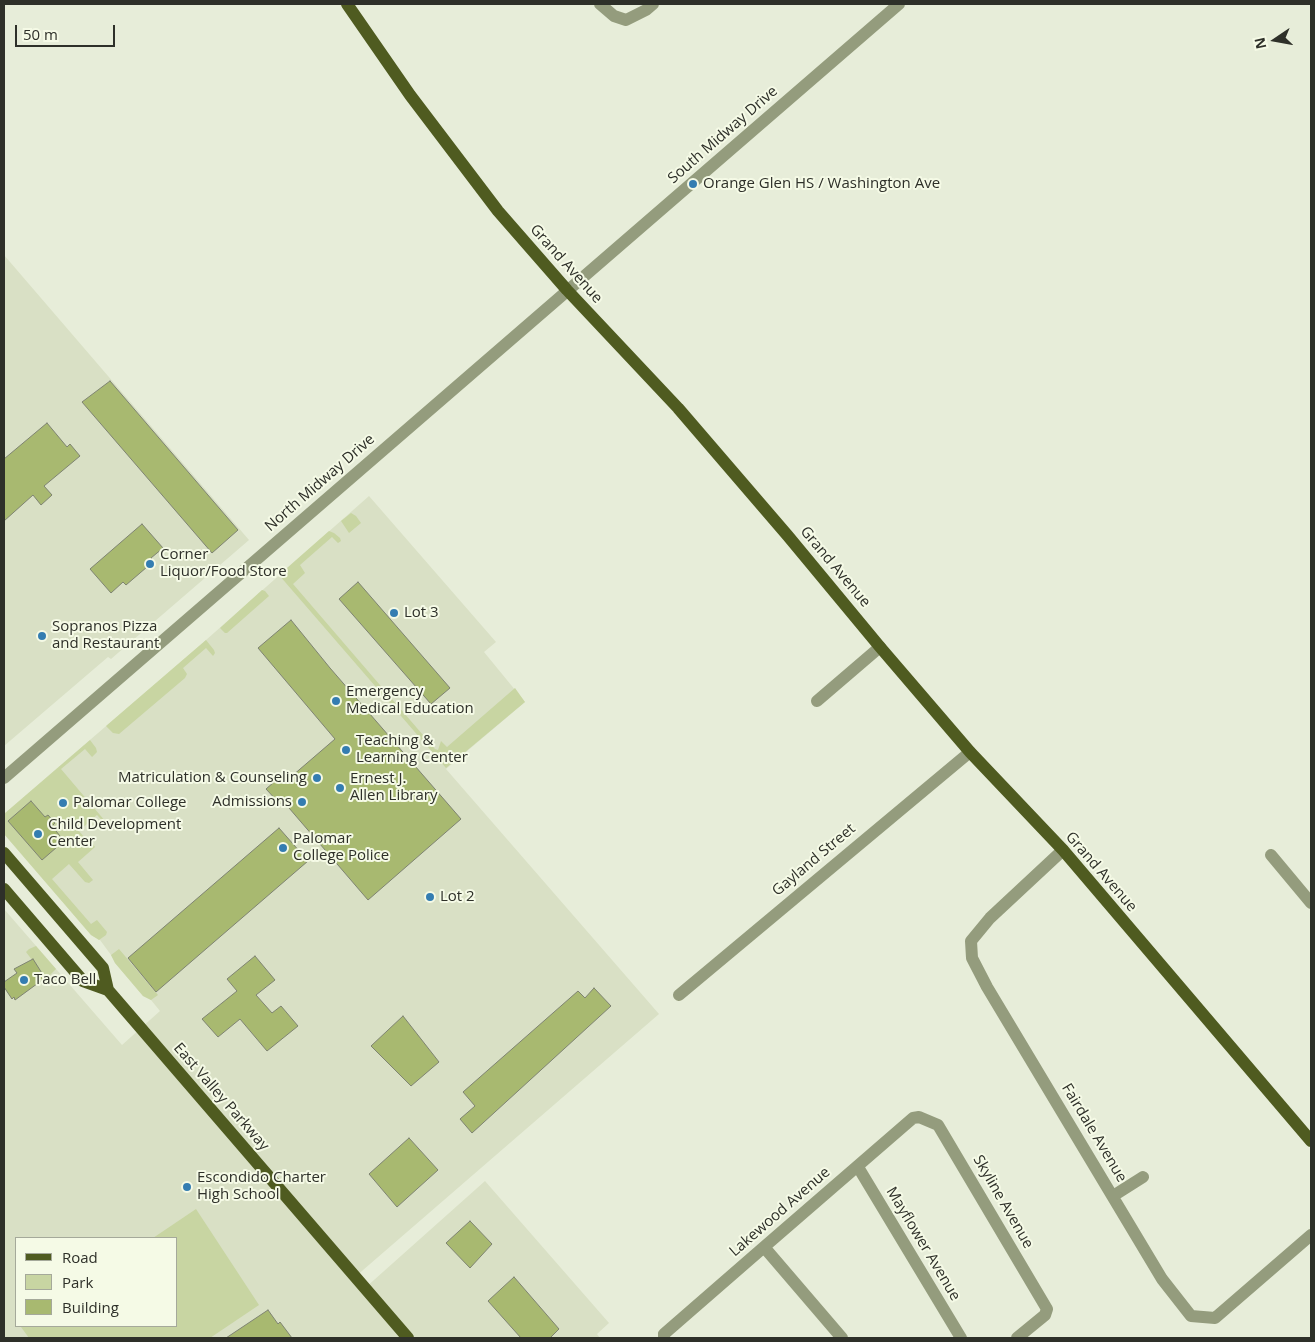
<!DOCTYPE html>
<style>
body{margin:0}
#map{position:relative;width:1315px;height:1342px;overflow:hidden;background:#e7edd9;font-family:"Open Sans",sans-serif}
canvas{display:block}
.frame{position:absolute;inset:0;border:5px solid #2e3029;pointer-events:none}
.legend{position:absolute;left:15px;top:1237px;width:162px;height:90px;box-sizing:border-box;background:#f5fae6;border:1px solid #a5a99a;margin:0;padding:6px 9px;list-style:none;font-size:15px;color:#2e3029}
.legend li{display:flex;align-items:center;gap:10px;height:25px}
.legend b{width:25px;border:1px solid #a5a99a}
.north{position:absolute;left:1250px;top:15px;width:50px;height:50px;-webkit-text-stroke:4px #f5fae6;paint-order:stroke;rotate:258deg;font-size:14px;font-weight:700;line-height:20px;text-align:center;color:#2e3029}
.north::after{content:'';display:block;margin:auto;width:18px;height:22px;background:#2e3029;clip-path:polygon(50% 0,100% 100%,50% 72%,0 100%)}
.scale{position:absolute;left:15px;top:25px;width:100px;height:22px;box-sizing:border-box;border:2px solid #2e3029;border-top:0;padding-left:6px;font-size:15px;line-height:18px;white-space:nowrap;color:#2e3029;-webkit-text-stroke:4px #f5fae6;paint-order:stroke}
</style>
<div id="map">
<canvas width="1315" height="1342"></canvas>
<div class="frame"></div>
<ul class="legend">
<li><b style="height:6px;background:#4f5b20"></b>Road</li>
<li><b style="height:14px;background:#c8d5a2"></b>Park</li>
<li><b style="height:14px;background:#a8b970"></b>Building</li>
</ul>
<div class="north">N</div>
<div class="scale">50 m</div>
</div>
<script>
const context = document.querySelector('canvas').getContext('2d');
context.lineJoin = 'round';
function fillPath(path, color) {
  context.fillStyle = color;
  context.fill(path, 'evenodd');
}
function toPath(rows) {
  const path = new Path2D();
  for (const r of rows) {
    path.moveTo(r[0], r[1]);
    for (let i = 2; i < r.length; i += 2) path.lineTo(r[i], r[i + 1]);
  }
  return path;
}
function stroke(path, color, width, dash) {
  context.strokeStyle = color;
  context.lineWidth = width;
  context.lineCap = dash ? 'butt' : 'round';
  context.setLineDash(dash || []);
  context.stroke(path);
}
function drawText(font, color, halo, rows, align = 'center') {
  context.font = font + ' "Open Sans",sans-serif';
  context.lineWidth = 4;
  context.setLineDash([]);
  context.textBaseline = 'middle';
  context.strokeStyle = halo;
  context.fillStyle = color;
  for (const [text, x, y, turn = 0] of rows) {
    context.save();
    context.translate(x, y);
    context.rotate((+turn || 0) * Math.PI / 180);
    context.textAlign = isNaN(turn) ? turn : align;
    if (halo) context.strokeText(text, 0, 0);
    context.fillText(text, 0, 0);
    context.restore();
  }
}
fillPath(toPath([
 [4,255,249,540,111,659,108,657,4,746],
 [369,496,496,642,484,652,525,702,446,769,659,1014,355,1277,365,1288,485,1181,609,1323,597,1334,600,1338,4,1338,4,909,122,1045,160,1011,151,1000,143,996,115,963,111,955,100,940,91,935,4,834,4,814,206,640],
 [16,1238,176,1238,176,1326,16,1326]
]), '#d9e0c5');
fillPath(toPath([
 [351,513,356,516,361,523,349,533,341,521],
 [329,531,334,533,340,538,341,541,338,543,332,537,300,565,305,573,293,584,435,749,438,750,441,741,447,747,515,688,525,702,446,768,279,575],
 [262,590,265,591,269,596,227,633,225,633,220,628],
 [206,640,214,650,215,653,213,656,206,648,183,668,187,674,185,678,119,734,113,733,106,726],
 [90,740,96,748,97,752,92,757,85,749,61,769,111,828,109,828,97,815,79,831,91,845,93,844,95,847,78,862,93,880,89,883,85,882,69,864,52,879,91,924,97,920,107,932,106,935,99,940,91,935,4,834,4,814],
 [31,801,45,817,48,815,55,823,52,826,64,841,42,860,8,821],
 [36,946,56,969,48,977,37,985,36,984,45,977,26,952,29,949],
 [119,949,158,995,151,1000,143,996,115,963,111,955],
 [196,1209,259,1305,210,1338,29,1338,21,1327,24,1326,176,1326,176,1238,153,1238]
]), '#c8d5a2');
const building = toPath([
 [110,381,238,530,212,553,82,402,110,381],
 [47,423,67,447,70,444,80,456,44,486,52,495,41,505,33,495,4,521,4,459,47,423],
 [142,524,163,548,151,558,154,561,126,585,123,582,111,593,90,569,142,524],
 [358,582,450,688,431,704,339,599,358,582],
 [291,620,330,668,461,819,368,900,283,801,280,804,266,789,281,776,285,782,335,739,258,648,291,620],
 [31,801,45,817,48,815,55,823,52,826,64,841,42,860,8,821,31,801],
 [279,828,308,861,156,992,128,958,279,828],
 [255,956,275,980,256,995,272,1013,281,1006,298,1026,267,1051,240,1019,218,1037,202,1019,237,991,227,979,255,956],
 [33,959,45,978,15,1000,14,997,12,999,4,987,4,982,17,973,14,969,33,959],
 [594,988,611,1006,472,1133,460,1119,475,1106,463,1092,578,991,585,998,594,988],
 [403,1016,439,1062,411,1086,371,1046,403,1016],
 [409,1138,438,1170,397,1207,369,1174,409,1138],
 [470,1221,492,1244,470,1268,446,1243,470,1221],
 [514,1277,559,1329,550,1338,521,1338,488,1301,514,1277],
 [268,1310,278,1324,280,1322,292,1338,226,1338,268,1310]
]);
fillPath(building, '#a8b970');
stroke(building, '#7f8472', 1);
stroke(toPath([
 [600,4,614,16,626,20,646,10,653,4],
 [817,701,880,647],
 [4,778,899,4],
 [1063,850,990,918,971,941,972,958,987,987,1162,1279,1191,1316,1215,1318,1311,1235],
 [1271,855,1311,903],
 [679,995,970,752],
 [858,1167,961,1338],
 [1113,1196,1143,1177],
 [764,1247,842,1338],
 [664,1338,664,1334,764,1247,913,1118,919,1117,938,1125,1047,1309,1045,1315,1017,1338]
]), '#949c7d', 12);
stroke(toPath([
 [347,4,410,95,498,211,567,290,678,408,788,536,880,647,970,752,1063,850,1311,1141],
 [4,853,103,968,108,990,408,1338],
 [4,889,83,981,108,990]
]), '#4f5b20', 12);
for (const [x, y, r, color] of [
 [693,184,5,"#347db1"],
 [150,564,5,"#347db1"],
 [394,613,5,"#347db1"],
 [42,636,5,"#347db1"],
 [336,701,5,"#347db1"],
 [346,750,5,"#347db1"],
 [317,778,5,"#347db1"],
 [340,788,5,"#347db1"],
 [302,802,5,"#347db1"],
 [63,803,5,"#347db1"],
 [38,834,5,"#347db1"],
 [283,848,5,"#347db1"],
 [430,897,5,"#347db1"],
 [24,980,5,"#347db1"],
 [187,1187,5,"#347db1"]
]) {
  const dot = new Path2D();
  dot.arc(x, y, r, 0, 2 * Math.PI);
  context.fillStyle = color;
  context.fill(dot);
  stroke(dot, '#f5fae6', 2);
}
drawText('15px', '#2e3029', '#f5fae6', [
 ["South Midway Drive",723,135,-41],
 ["Grand Avenue",566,264,48],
 ["North Midway Drive",320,483,-41],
 ["Grand Avenue",835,567,50],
 ["Gayland Street",814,860,-40],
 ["Grand Avenue",1101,872,49],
 ["East Valley Parkway",221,1097,49],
 ["Fairdale Avenue",1094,1133,59],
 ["Skyline Avenue",1003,1202,60],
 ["Lakewood Avenue",780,1212,-41],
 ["Mayflower Avenue",923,1244,59]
]);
drawText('15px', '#2e3029', '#f5fae6', [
 ["Orange Glen HS / Washington Ave",703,184],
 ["Corner",160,555],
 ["Liquor/Food Store",160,572],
 ["Lot 3",404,613],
 ["Sopranos Pizza",52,627],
 ["and Restaurant",52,644],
 ["Emergency",346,692],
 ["Medical Education",346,709],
 ["Teaching &",356,741],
 ["Learning Center",356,758],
 ["Matriculation & Counseling",307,778,"right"],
 ["Ernest J.",350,779],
 ["Allen Library",350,796],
 ["Admissions",292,802,"right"],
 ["Palomar College",73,803],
 ["Child Development",48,825],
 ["Center",48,842],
 ["Palomar",293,839],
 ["College Police",293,856],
 ["Lot 2",440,897],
 ["Taco Bell",34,980],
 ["Escondido Charter",197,1178],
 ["High School",197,1195]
], 'left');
</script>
